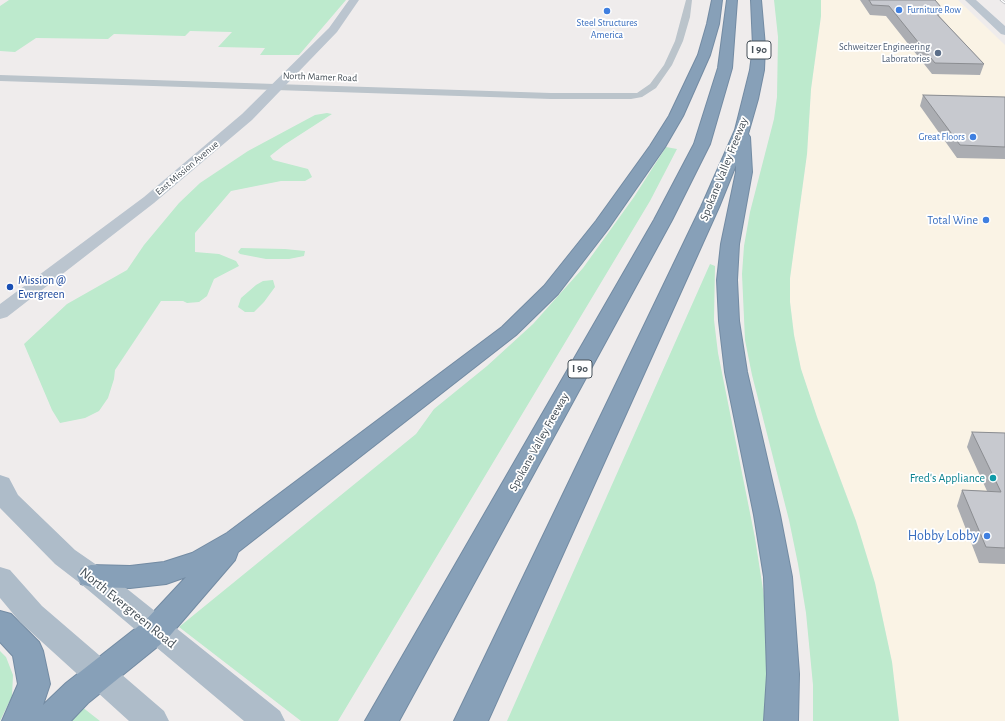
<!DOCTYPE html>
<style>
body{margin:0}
canvas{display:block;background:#efecec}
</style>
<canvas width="1005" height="721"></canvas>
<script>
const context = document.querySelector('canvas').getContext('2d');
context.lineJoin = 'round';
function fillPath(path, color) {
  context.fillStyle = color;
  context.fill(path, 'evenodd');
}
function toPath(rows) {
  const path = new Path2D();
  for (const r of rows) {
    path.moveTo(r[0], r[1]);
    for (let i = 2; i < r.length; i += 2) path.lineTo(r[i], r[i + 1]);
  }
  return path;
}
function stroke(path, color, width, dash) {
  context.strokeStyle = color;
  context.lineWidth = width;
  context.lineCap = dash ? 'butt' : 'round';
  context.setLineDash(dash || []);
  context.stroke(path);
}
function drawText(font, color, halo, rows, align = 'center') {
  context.font = font + ' "Alegreya Sans",sans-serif';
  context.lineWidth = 3.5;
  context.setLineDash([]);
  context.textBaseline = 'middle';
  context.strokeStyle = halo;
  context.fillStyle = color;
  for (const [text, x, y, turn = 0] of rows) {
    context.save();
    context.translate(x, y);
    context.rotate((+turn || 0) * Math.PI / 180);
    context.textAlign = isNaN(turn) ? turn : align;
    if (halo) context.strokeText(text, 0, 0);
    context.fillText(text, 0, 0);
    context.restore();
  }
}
fillPath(toPath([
 [821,0,958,0,1005,45,1005,721,899,721,892,662,875,583,856,521,817,417,801,369,794,335,790,302,790,278,807,154,811,89,821,16]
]), '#faf3e5');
fillPath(toPath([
 [9,0,346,0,299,55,260,55,265,48,218,47,232,32,190,31,185,36,114,34,108,39,36,38,15,52,0,51,0,6],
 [774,0,821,0,821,16,811,89,807,154,790,278,790,302,794,335,801,369,817,417,856,521,875,583,892,662,899,721,813,721,813,685,806,613,798,564,789,520,752,375,745,340,742,274,744,246,750,212,774,119,777,97,778,37],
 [327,113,332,114,284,145,270,156,273,160,308,169,312,177,305,181,281,181,231,191,195,233,195,252,219,254,236,261,239,266,214,279,207,296,199,302,187,303,183,301,161,301,115,370,114,379,108,398,99,411,85,418,60,423,52,410,24,344,67,304,127,270,144,245,179,203,200,183,248,151,315,115],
 [666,147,677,149,650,201,338,721,301,721,179,627,416,434,434,409,487,366,533,324,583,268,634,197],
 [241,248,285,249,305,251,304,256,289,259,266,259,240,254,238,252],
 [710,264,715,266,714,320,718,353,755,538,764,596,767,633,766,721,507,721],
 [273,280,275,287,264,302,254,312,245,312,238,307,241,298,256,285,263,281],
 [0,651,6,657,13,675,12,696,0,721],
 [77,703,100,721,60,721]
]), '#bdeacd');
const highway = toPath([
 [712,0,722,0,719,24,710,55,683,116,665,147,608,229,558,294,516,335,238,552,235,560,167,639,88,703,71,721,2,721,18,684,13,656,0,642,0,611,11,614,39,642,43,651,50,684,43,705,66,683,145,621,186,577,166,584,130,588,91,587,81,584,77,576,81,568,91,565,130,566,164,562,192,553,227,533,502,327,544,286,596,221,650,146,669,116,698,55,707,24,712,0],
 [727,0,737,0,732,68,710,144,672,220,399,721,365,721,654,220,694,144,718,68,727,0],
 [751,0,761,0,765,46,764,70,758,99,748,134,750,137,752,172,739,244,737,280,739,321,747,372,780,515,792,577,799,674,798,721,764,721,767,674,764,577,754,515,725,372,719,321,717,280,721,244,736,172,736,165,719,207,488,721,454,721,701,207,735,130,750,70,753,46,751,0]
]);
stroke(highway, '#738ba3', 2);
fillPath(toPath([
 [686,0,692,0,690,17,683,41,672,65,656,88,642,97,631,99,551,99,0,81,0,75,551,93,637,93,650,84,664,65,675,41,686,0]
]), '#bbc4cb');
fillPath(toPath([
 [349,0,359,0,337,32,252,120,154,203,7,317,0,319,0,304,144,197,242,114,329,28,349,0],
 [965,0,976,0,1005,26,1005,35,1001,34,965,0]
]), '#bbc5cf');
fillPath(toPath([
 [0,475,9,478,18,495,75,550,101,568,280,711,285,721,244,721,81,584,55,564,0,508,0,475],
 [0,567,10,570,42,606,164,711,169,721,129,721,20,622,0,598,0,567]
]), '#aebcc9');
fillPath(highway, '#87a0b8');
const rail = toPath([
 [1001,0,1005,3]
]);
stroke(rail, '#afb2b6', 2.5);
stroke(rail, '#fff', 1.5, [5]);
fillPath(toPath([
 [860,0,935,0,941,7,939,16,984,64,980,75,932,74,886,16,870,15],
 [923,95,1005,97,1005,159,957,158,920,106],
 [972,432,1005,433,1005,564,979,563,957,506,962,490,987,491,967,447]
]), '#abadb2');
const building = toPath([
 [869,0,935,0,941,7,930,7,984,64,935,63,889,6,872,5,869,0],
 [923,95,1005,97,1005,147,960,145,923,95],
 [972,432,1005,433,1005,548,986,547,962,490,1001,492,972,432]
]);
fillPath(building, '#c7c9cf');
stroke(building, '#8b8d91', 1);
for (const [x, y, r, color] of [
 [899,10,4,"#3f7fe0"],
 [607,11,4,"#3f7fe0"],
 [938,53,4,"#5c6f8a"],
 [973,137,4,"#3f7fe0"],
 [986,220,4,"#3f7fe0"],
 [10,287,4,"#1a4fb4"],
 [993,478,4,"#0f9aa8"],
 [987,536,4,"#3f7fe0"]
]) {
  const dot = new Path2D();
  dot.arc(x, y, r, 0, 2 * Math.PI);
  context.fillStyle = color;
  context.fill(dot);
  stroke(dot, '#fff', 1.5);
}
drawText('10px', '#366cbe', '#fff', [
 ["Furniture Row",907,10],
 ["Steel Structures",607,23,"center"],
 ["America",607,35,"center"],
 ["Great Floors",965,137,"right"]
], 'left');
drawText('10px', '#4e5e75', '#fff', [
 ["Schweitzer Engineering",930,47],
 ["Laboratories",930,59]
], 'right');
drawText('10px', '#465058', '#fff', [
 ["North Mamer Road",320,77,2],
 ["East Mission Avenue",187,168,-40]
]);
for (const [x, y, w] of [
 [759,50,24],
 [580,369,24]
]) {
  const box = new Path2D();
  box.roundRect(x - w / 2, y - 9, w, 18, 3);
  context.fillStyle = '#fff';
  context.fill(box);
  stroke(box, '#465058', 1);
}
drawText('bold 11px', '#465058', null, [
 ["I 90",759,50],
 ["I 90",580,369]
]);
drawText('12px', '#465058', '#fff', [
 ["Spokane Valley Freeway",724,169,-68],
 ["Spokane Valley Freeway",539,442,-61]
]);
drawText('12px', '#366cbe', '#fff', [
 ["Total Wine",978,220]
], 'right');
drawText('12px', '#164399', '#fff', [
 ["Mission @",18,280],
 ["Evergreen",18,294]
], 'left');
drawText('12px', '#0d838f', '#fff', [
 ["Fred's Appliance",985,478]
], 'right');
drawText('14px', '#366cbe', '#fff', [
 ["Hobby Lobby",979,536]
], 'right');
drawText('14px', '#465058', '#fff', [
 ["North Evergreen Road",128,608,39]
]);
</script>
